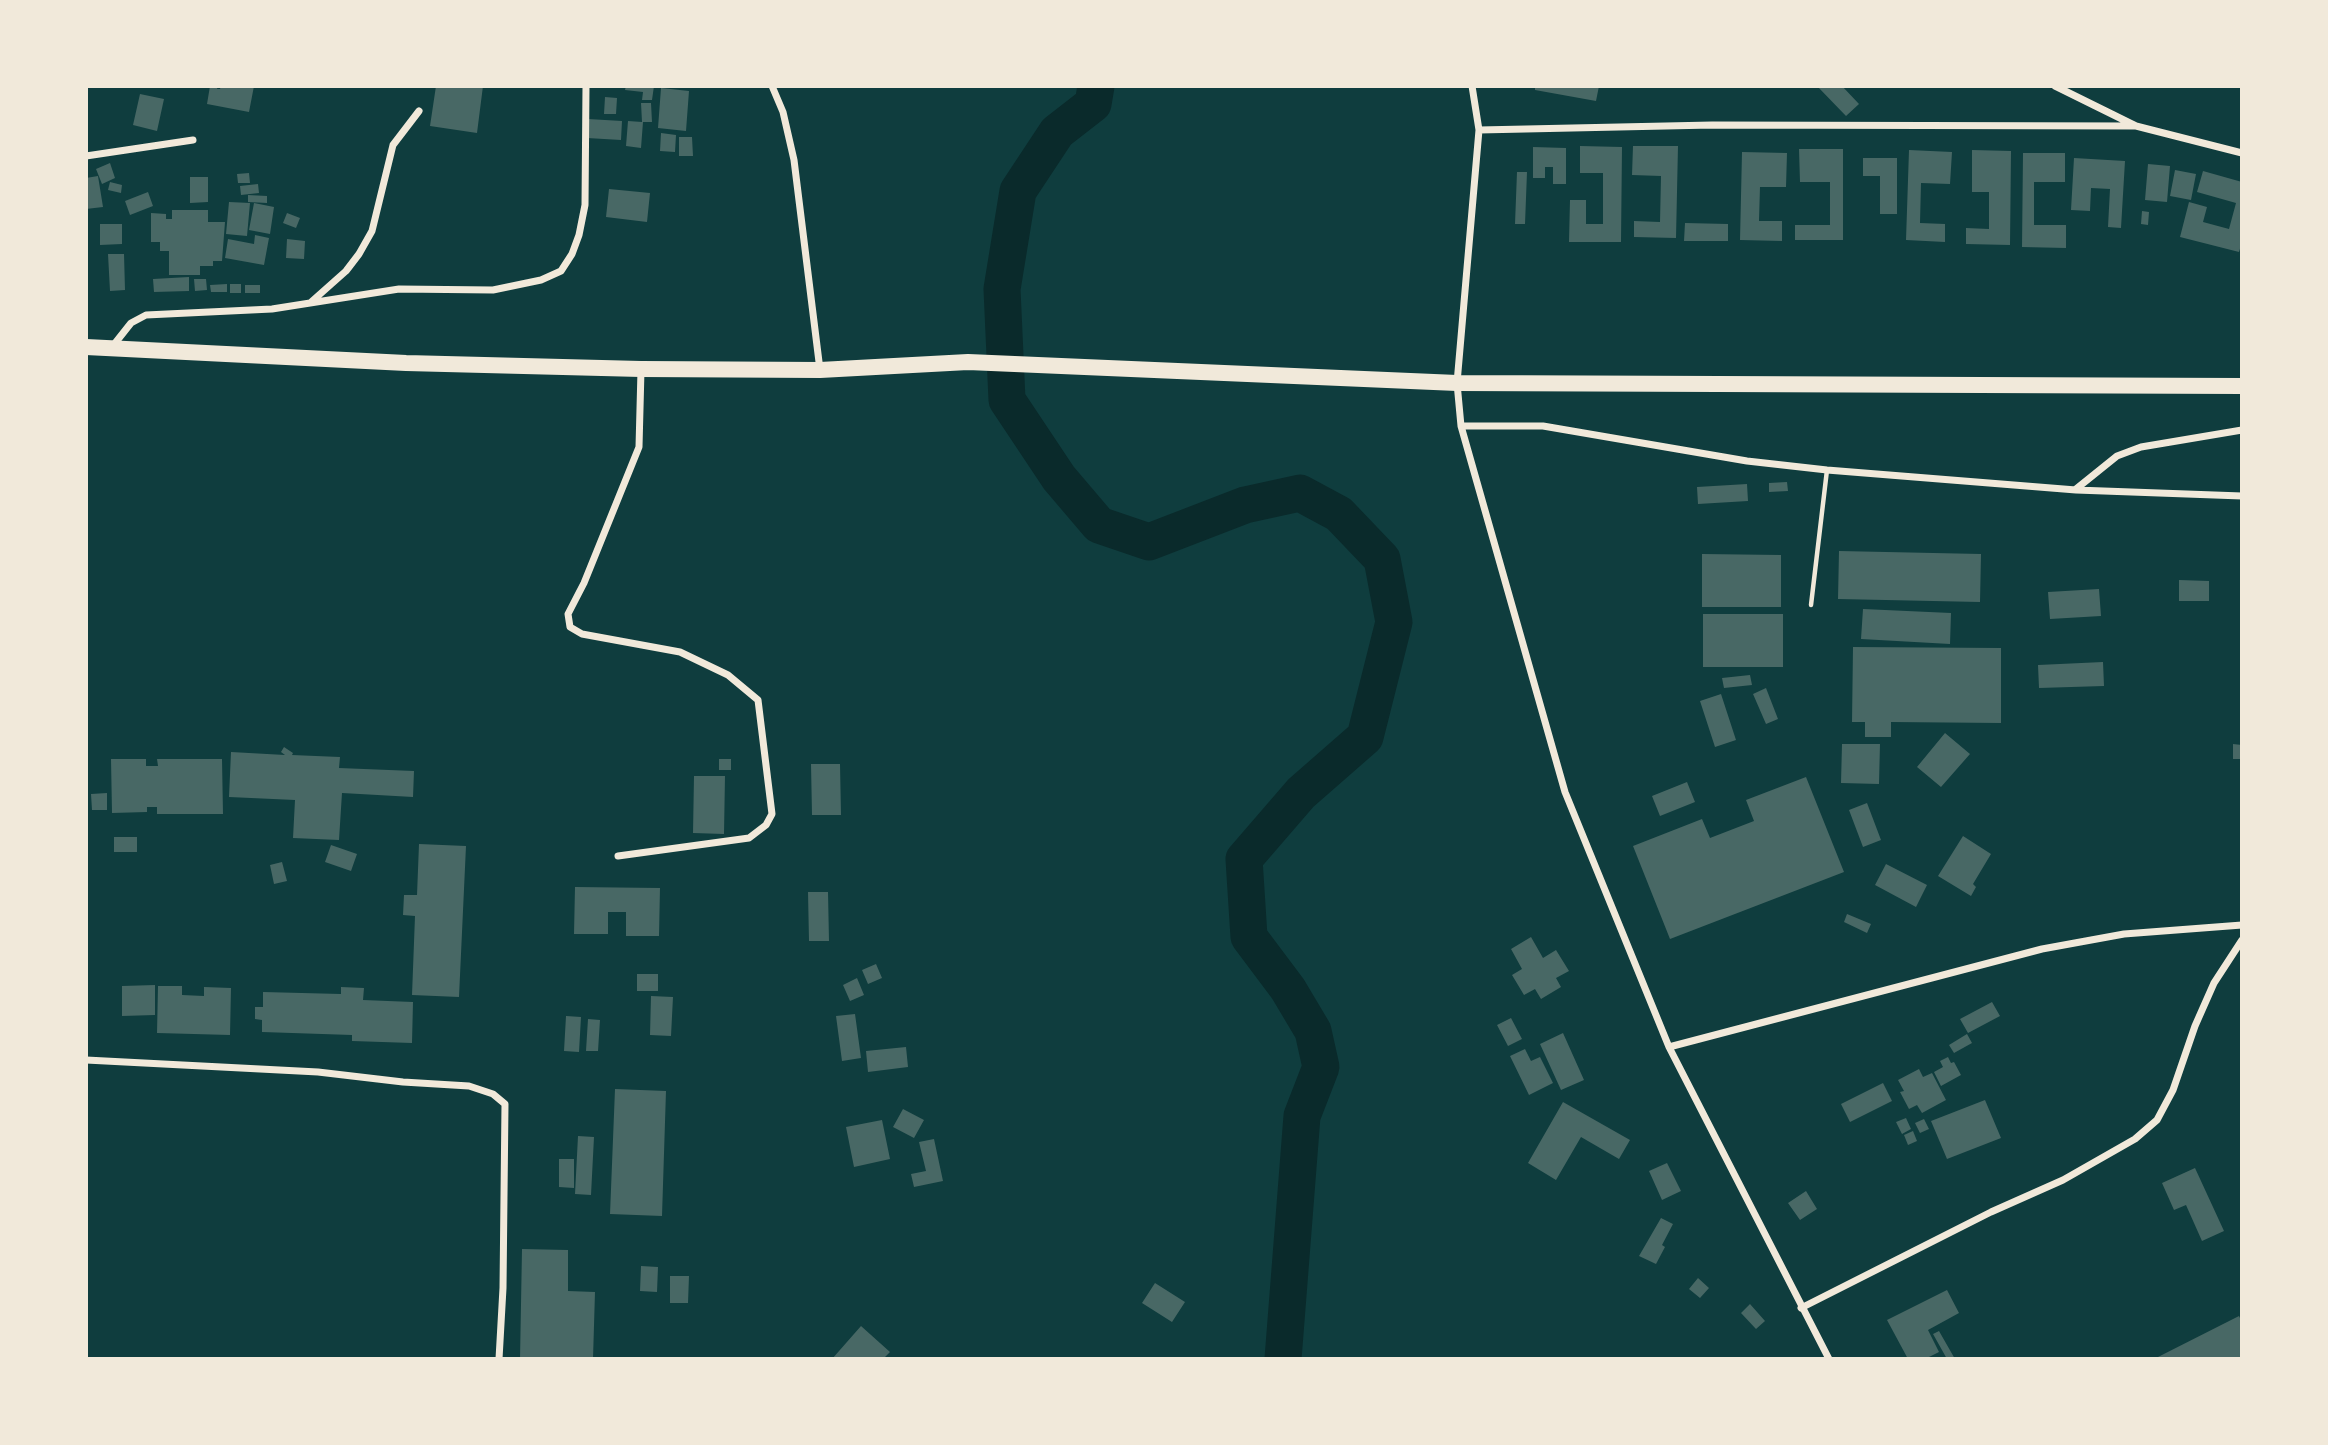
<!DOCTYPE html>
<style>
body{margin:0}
#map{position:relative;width:2328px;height:1445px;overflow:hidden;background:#0f3d3e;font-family:"Public Sans",sans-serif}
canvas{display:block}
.frame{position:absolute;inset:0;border:88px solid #f1e9da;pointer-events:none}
</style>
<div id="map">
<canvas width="2328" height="1445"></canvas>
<div class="frame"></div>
</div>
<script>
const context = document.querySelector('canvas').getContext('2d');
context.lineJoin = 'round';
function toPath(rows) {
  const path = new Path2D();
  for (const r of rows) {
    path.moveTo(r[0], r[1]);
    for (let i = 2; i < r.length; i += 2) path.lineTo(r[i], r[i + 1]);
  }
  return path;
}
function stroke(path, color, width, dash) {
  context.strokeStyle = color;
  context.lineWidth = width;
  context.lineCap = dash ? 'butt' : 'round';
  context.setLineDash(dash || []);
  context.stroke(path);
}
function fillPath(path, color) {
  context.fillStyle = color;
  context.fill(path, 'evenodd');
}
stroke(toPath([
 [1096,86,1093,104,1057,132,1018,191,1002,289,1007,400,1059,478,1099,525,1149,542,1245,505,1300,493,1339,514,1382,559,1394,622,1365,737,1301,793,1244,859,1249,937,1288,989,1313,1031,1321,1067,1302,1116,1283,1359]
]), '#0a2a2b', 37);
fillPath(toPath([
 [210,86,218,86,217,89,220,89,221,86,254,86,249,112,207,104],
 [436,86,483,86,477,133,430,126],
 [626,86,654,86,652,100,642,100,643,92,625,90],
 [1535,86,1599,86,1596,101,1535,90],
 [1817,86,1842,86,1859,104,1846,116],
 [661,88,689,91,686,131,658,128],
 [140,94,164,99,157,131,133,125],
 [605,97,617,98,616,114,604,114],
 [641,103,651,103,652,122,643,122,641,148,626,146,628,121,642,122],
 [588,119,622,121,621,140,587,138],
 [661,133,676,135,675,152,660,151],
 [679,137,692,137,693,156,679,156],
 [1580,146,1622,147,1621,242,1569,242,1570,200,1586,200,1586,224,1603,224,1603,173,1580,173],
 [1633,146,1678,146,1676,238,1634,237,1634,221,1660,222,1661,176,1632,175],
 [1533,147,1566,148,1566,184,1553,184,1553,167,1545,167,1545,178,1533,178],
 [1799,149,1843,149,1843,240,1795,240,1795,225,1830,225,1830,182,1800,182],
 [1909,150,1952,152,1950,184,1921,183,1920,223,1945,224,1945,242,1906,240],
 [1972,150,2011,151,2010,245,1966,244,1966,228,1989,229,1989,192,1972,192],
 [1742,152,1787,153,1786,187,1760,187,1759,221,1782,221,1782,241,1740,240],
 [2023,153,2065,153,2065,182,2034,182,2034,225,2066,225,2066,248,2022,247],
 [1863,158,1897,158,1897,214,1880,214,1880,176,1863,176],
 [2074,158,2125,161,2121,228,2108,227,2110,189,2091,188,2090,211,2071,210],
 [110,163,115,178,102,184,96,169],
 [2148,164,2170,166,2167,202,2145,200],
 [2175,170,2196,174,2191,200,2170,196],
 [2203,171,2242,182,2242,242,2239,252,2180,237,2189,202,2207,207,2203,222,2229,229,2236,203,2197,192],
 [1517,172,1527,172,1525,224,1515,224],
 [249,173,250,183,238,183,237,174],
 [98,176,103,207,86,209,86,178],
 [190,177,208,177,208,202,190,203],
 [110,182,122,185,121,193,108,190],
 [258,184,259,193,241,195,240,186],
 [609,189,650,193,647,222,606,217],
 [148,192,153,206,130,215,125,201],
 [248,195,267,196,267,203,248,202],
 [229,202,250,203,247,236,226,234],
 [254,203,274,207,270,234,249,230],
 [172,210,208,210,208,222,225,222,222,261,213,261,213,266,200,266,200,275,169,275,169,251,160,251,160,242,151,242,151,213,166,214,166,219,172,219],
 [2142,211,2149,212,2148,225,2141,224],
 [287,213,300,218,296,228,283,223],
 [1685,223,1728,224,1728,241,1684,241],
 [100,224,122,224,122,244,100,245],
 [255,235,269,238,264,265,225,258,228,239,254,244],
 [287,239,305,241,304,259,286,258],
 [108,254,124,254,125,290,110,291],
 [189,277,189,291,154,292,153,279],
 [194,279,206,279,207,290,195,291],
 [227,284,227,292,211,292,210,285],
 [230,284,241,284,241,293,230,293],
 [245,285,260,285,260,293,245,293],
 [1787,482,1788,491,1769,492,1769,483],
 [1747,484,1748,501,1698,504,1697,487],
 [1839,551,1981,554,1980,602,1838,599],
 [1702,554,1781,555,1781,607,1702,607],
 [2179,580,2209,581,2209,601,2179,601],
 [2099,589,2101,616,2050,619,2048,592],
 [1863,609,1951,613,1950,644,1861,639],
 [1703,614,1783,614,1783,667,1703,667],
 [1853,647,2001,648,2001,723,1891,722,1891,737,1865,737,1865,722,1852,722],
 [2103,662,2104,686,2039,688,2038,665],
 [1750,675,1752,685,1724,688,1722,678],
 [1766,688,1778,719,1766,724,1753,694],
 [1721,694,1736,740,1715,747,1700,701],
 [1945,733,1970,754,1941,787,1917,767],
 [1842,744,1880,744,1879,784,1841,783],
 [2233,744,2242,745,2242,759,2233,759],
 [284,747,293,753,292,755,340,757,339,768,414,771,413,797,342,793,339,840,293,838,295,800,229,797,231,752,285,755,281,752],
 [111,759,146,759,146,766,158,766,157,759,222,759,223,814,157,814,157,807,147,807,147,812,112,813],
 [719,759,731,759,731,770,719,770],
 [811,764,840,764,841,815,812,815],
 [694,776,725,776,724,834,693,833],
 [1806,777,1844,872,1670,939,1633,846,1702,819,1710,838,1754,821,1746,800],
 [1687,782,1695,802,1660,816,1652,796],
 [107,793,107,810,92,810,91,794],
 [1867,803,1881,840,1863,847,1849,810],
 [1963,836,1991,854,1973,884,1976,887,1971,896,1938,876],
 [114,837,137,837,137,852,114,852],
 [419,844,466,846,459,997,412,995,415,916,403,915,404,895,417,895],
 [331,845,357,854,351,871,325,862],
 [282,862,287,881,274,884,270,865],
 [1886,864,1927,885,1916,907,1875,885],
 [575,887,660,888,659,936,626,936,626,912,608,912,608,934,574,934],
 [808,892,828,892,829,941,809,941],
 [1847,914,1871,924,1867,933,1844,922],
 [1531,937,1543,958,1556,950,1569,971,1556,978,1561,987,1541,999,1535,989,1524,995,1512,975,1522,969,1511,949],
 [876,964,882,978,868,984,862,970],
 [637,974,658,974,658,991,637,991],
 [857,978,864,995,850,1001,843,985],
 [155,985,155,1015,122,1016,122,986],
 [158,986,182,986,182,995,204,996,204,987,231,988,230,1035,157,1033],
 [341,987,364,988,363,1000,413,1002,412,1043,352,1041,352,1035,262,1032,262,1020,255,1019,255,1007,263,1007,263,992,341,994],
 [651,996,673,997,671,1036,650,1035],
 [1992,1002,2000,1016,1968,1033,1960,1019],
 [855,1014,861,1058,842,1061,836,1016],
 [566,1016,581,1017,579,1052,564,1051],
 [1511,1018,1522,1039,1508,1046,1497,1025],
 [588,1019,600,1020,598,1051,586,1051],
 [1563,1033,1584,1080,1561,1090,1540,1044],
 [1967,1034,1972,1043,1954,1053,1949,1045],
 [906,1047,908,1067,868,1072,866,1051],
 [1525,1049,1531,1061,1540,1057,1553,1083,1529,1095,1510,1056],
 [1948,1057,1951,1063,1954,1062,1961,1075,1941,1086,1934,1072,1943,1067,1940,1061],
 [1919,1069,1923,1077,1932,1073,1946,1100,1922,1113,1917,1105,1909,1109,1900,1092,1904,1091,1898,1080],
 [1883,1083,1892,1101,1850,1122,1841,1104],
 [615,1089,666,1091,662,1216,610,1214],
 [1985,1100,2001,1138,1947,1159,1931,1121],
 [1563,1102,1630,1140,1619,1159,1581,1137,1556,1180,1528,1163],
 [903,1109,924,1120,914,1138,893,1127],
 [1906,1118,1911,1129,1902,1134,1896,1122],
 [1924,1119,1929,1129,1920,1133,1915,1123],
 [882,1120,890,1159,854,1167,846,1127],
 [1913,1131,1917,1141,1908,1145,1904,1135],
 [578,1136,594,1137,591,1195,575,1194],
 [934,1139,943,1181,914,1187,911,1174,926,1171,919,1142],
 [559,1159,574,1159,574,1188,559,1187],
 [1667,1163,1681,1191,1662,1200,1649,1171],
 [2195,1168,2224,1231,2202,1241,2186,1205,2174,1210,2162,1183],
 [1806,1191,1817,1209,1800,1220,1788,1203],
 [1661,1218,1673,1224,1662,1245,1665,1247,1656,1264,1639,1256],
 [522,1249,568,1250,568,1291,595,1292,593,1359,520,1359],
 [641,1266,658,1267,657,1292,640,1291],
 [670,1276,689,1276,688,1303,670,1303],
 [1698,1278,1709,1288,1700,1298,1689,1289],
 [1155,1283,1185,1302,1172,1322,1142,1303],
 [1947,1290,1959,1313,1928,1330,1939,1352,1925,1359,1908,1359,1887,1320],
 [1750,1304,1765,1321,1756,1329,1741,1313],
 [2239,1316,2242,1322,2242,1359,2154,1359],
 [861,1326,890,1352,883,1359,832,1359],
 [1939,1331,1955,1359,1947,1359,1933,1334]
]), '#486865');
stroke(toPath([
 [1811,605,1827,470]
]), '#f1e9da', 4.5);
stroke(toPath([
 [772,86,783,112,794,160,820,370],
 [1472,86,1479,130,1457,383,1461,426,1565,792,1669,1047,1829,1359],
 [2055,86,2136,126,2242,153],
 [1479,130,1712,125,2136,126],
 [86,156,193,140],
 [310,303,346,271,359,254,372,231,393,145,419,111],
 [112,347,131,323,146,315,272,309,399,289,493,290,541,280,561,271,572,254,579,235,585,205,586,86],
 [1461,426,1543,426,1747,461,1827,470,2076,490,2242,496],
 [2076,489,2117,456,2141,447,2242,430],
 [618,856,749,838,766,825,772,814,758,700,728,675,680,652,582,634,570,627,568,614,584,583,639,447,641,370],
 [1669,1047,2042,949,2124,934,2242,925],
 [86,1060,318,1072,403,1082,469,1086,493,1094,505,1104,503,1288,499,1359],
 [1801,1308,1991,1212,2063,1180,2135,1139,2157,1120,2173,1090,2195,1026,2214,983,2242,940]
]), '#f1e9da', 7);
stroke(toPath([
 [86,347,406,363,641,369,820,370,968,362,1457,383,2242,386]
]), '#f1e9da', 16);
</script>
